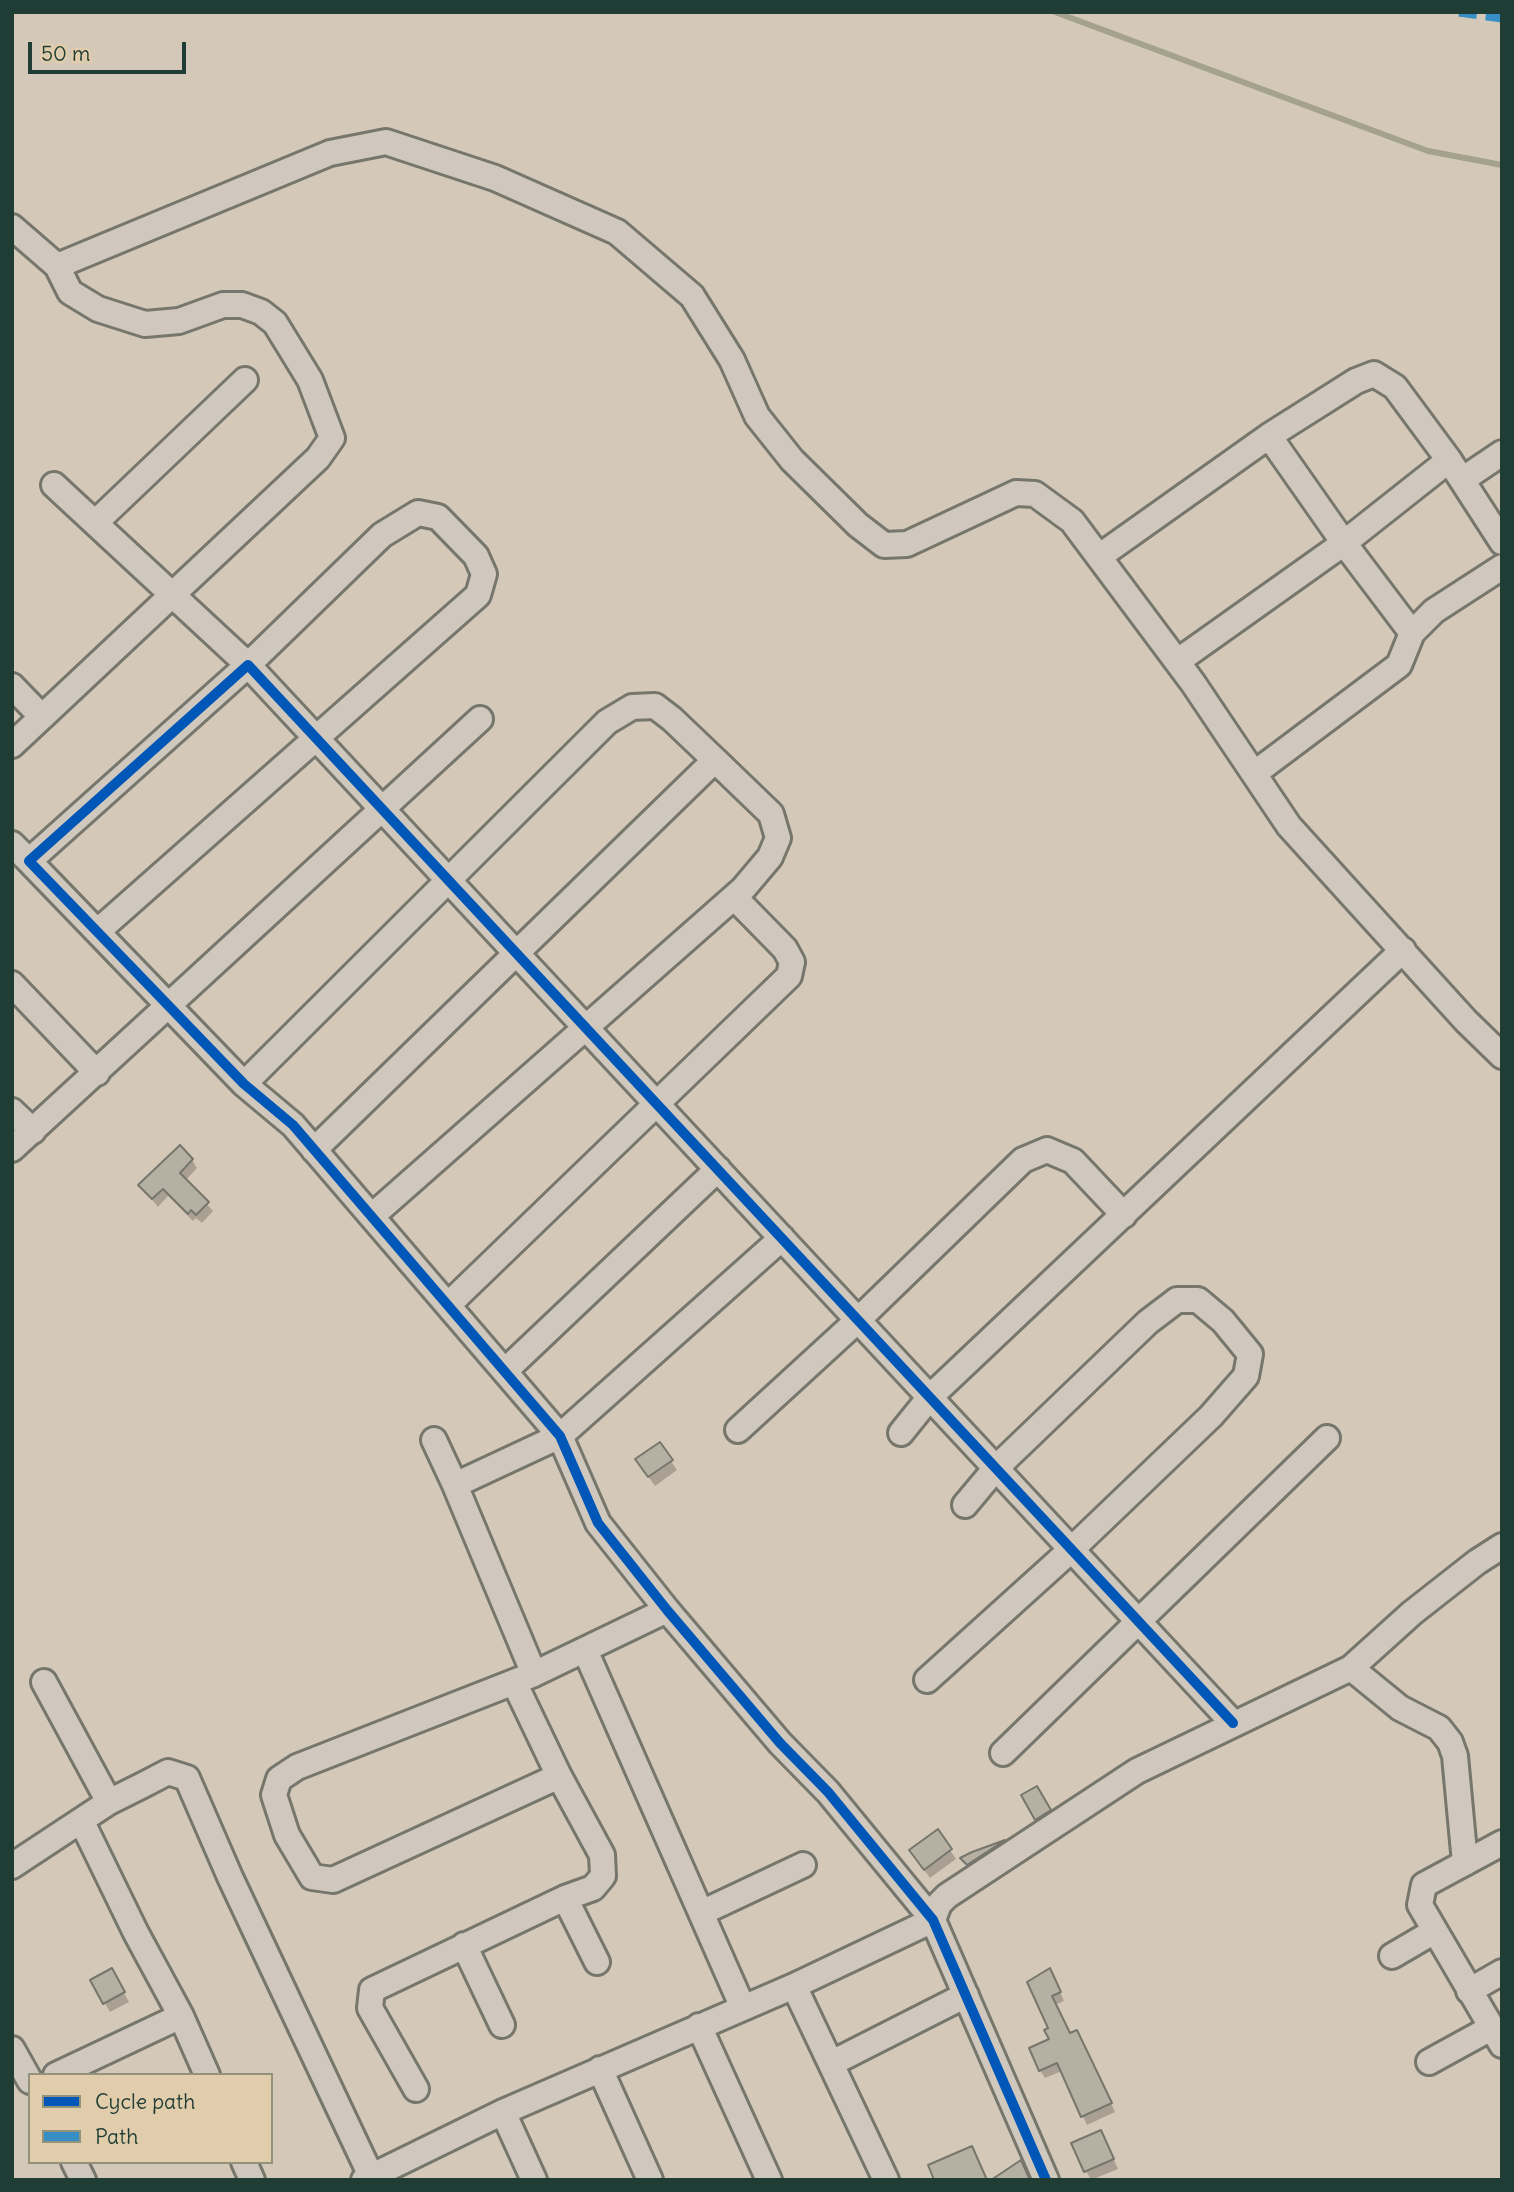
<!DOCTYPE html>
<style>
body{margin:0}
#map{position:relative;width:1514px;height:2192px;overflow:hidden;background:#d4c9b8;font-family:Delius,sans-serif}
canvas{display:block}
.frame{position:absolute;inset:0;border:14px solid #1f3d34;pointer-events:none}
.legend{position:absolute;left:28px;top:2073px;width:245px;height:91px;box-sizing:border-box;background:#e1ccab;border:2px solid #93937b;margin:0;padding:9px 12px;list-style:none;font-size:21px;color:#1f3d34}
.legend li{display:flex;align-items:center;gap:14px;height:35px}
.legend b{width:35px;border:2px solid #93937b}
.scale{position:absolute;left:28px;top:42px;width:158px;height:32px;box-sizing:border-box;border:4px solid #1f3d34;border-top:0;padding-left:9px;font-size:21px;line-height:24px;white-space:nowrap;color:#1f3d34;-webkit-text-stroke:5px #e1ccab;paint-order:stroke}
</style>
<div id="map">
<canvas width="1514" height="2192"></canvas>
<div class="frame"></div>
<ul class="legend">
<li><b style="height:9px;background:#0057b8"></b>Cycle path</li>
<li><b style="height:9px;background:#378ec5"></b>Path</li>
</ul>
<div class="scale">50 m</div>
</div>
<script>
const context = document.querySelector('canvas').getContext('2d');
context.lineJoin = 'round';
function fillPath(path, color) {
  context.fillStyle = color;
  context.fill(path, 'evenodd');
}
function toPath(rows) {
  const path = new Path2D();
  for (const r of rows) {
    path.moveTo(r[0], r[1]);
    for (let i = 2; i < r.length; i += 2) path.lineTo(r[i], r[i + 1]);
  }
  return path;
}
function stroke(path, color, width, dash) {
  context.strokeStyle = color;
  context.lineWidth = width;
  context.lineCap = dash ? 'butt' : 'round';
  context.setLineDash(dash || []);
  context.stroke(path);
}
fillPath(toPath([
 [192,1160,197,1168,185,1181,213,1211,202,1223,196,1218,193,1221,168,1196,158,1207,140,1185],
 [671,1461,677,1470,655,1486,643,1469],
 [1036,1789,1054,1820,1042,1829,1023,1796],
 [938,1832,956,1859,930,1878,917,1860],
 [1005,1842,1006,1845,970,1868,965,1862,973,1853],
 [111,1970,129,2002,110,2012,92,1980],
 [1054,1978,1064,2001,1055,2005,1069,2035,1081,2040,1115,2112,1087,2125,1062,2071,1045,2078,1040,2070,1051,2040,1050,2028,1029,1982],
 [1106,2142,1118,2169,1091,2180,1086,2171]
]), '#0003');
stroke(toPath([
 [1055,12,1428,151,1502,165]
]), '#a4a18c', 6);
const building = toPath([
 [180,1145,193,1159,180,1173,209,1202,196,1215,191,1210,188,1214,163,1189,152,1199,138,1185,180,1145],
 [660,1442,673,1460,648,1477,635,1459,660,1442],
 [1037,1786,1051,1810,1035,1820,1021,1795,1037,1786],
 [938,1829,952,1849,924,1870,909,1850,938,1829],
 [1005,1840,967,1865,960,1858,972,1852,1005,1840],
 [112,1968,125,1992,103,2004,90,1980,112,1968],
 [1050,1968,1061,1992,1052,1996,1070,2033,1077,2030,1112,2103,1081,2117,1057,2063,1039,2071,1029,2048,1049,2039,1044,2030,1048,2028,1027,1982,1050,1968],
 [1101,2130,1114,2159,1084,2172,1071,2143,1101,2130],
 [972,2146,987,2180,934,2180,928,2165,972,2146],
 [1021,2160,1030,2180,991,2180,1021,2160]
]);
fillPath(building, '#b6b0a3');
stroke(building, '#76766d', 2);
const street = toPath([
 [12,227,57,266,70,292,98,309,145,324,179,321,223,305,242,305,261,312,275,323,310,380,332,438,318,458,42,717],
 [57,266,330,153,386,142,495,178,617,232,692,296,732,360,757,416,792,460,858,525,884,545,907,544,1016,493,1035,494,1072,521,1193,683,1289,826,1466,1021,1502,1056],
 [1269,436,1344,543,1412,633],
 [1462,480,1502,453],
 [54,485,248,665,382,535,418,513,438,517,476,556,484,574,478,595,98,931],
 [95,523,245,380],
 [1100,556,1269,436,1356,381,1374,374,1395,387,1449,460,1502,542],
 [1178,661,1344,543,1449,460],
 [12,686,42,717,12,745],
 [1255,773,1399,665,1412,633,1434,611,1502,567],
 [12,844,29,861],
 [12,984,97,1073],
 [244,1084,607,722,632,707,655,706,672,719,715,760,314,1150],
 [12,1111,33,1131],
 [12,1149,480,719],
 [372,1216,743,889,770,857,778,838,771,814,715,760],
 [448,1305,789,976,792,962,785,949,734,897],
 [505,1371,718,1169],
 [738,1430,858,1320,1023,1160,1047,1150,1073,1161,1124,1215],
 [901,1433,930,1397,1403,950],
 [434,1440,455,1485],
 [667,1610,534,1674,455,1485,560,1436,782,1238],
 [585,1650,743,2008],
 [1351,1668,1400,1708,1439,1728,1450,1742,1455,1756,1465,1863],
 [927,1680,1072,1549,1211,1416,1246,1376,1250,1354,1223,1321,1198,1300,1177,1300,1148,1322,996,1468,965,1505],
 [44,1682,109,1802],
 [514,1682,559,1776,333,1880,312,1877,287,1835,274,1795,279,1779,297,1767,514,1682,534,1674],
 [1003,1753,1327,1438],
 [82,1822,136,1933,181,2016,207,2075],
 [1502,1843,1424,1885,1420,1905,1502,2045],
 [12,1866,109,1802,143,1785,168,1772,187,1778,230,1877,371,2176],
 [565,1898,597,1962],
 [701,1913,803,1865],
 [464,1945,502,2025],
 [1392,1956,1433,1932],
 [794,1986,886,2180],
 [1469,1991,1502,1972],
 [699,2026,769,2180],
 [12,2049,30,2081],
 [1429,2062,1491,2028],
 [832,2063,966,1995],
 [600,2069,650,2180],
 [56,2075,181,2016],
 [416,2089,370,2008,372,1990,565,1898,593,1888,603,1876,602,1855,559,1776],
 [503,2112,534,2180],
 [74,2162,83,2180],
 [244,2162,252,2180],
 [364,2180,503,2112,794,1986,933,1920,939,1904,947,1896,1137,1771,1351,1668,1412,1613,1477,1562,1502,1546],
 [1046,2180,933,1920,828,1792,780,1743,667,1610,598,1523,560,1436,293,1125,244,1084,29,861,248,665,1233,1723]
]);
stroke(street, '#76766d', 30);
stroke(street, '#d0c8bc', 24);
stroke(toPath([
 [1459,12,1502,18]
]), '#378ec5', 9, [18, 9]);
stroke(toPath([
 [1046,2180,933,1920,828,1792,780,1743,667,1610,598,1523,560,1436,293,1125,244,1084,29,861,248,665,1233,1723]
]), '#0057b8', 10);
</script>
